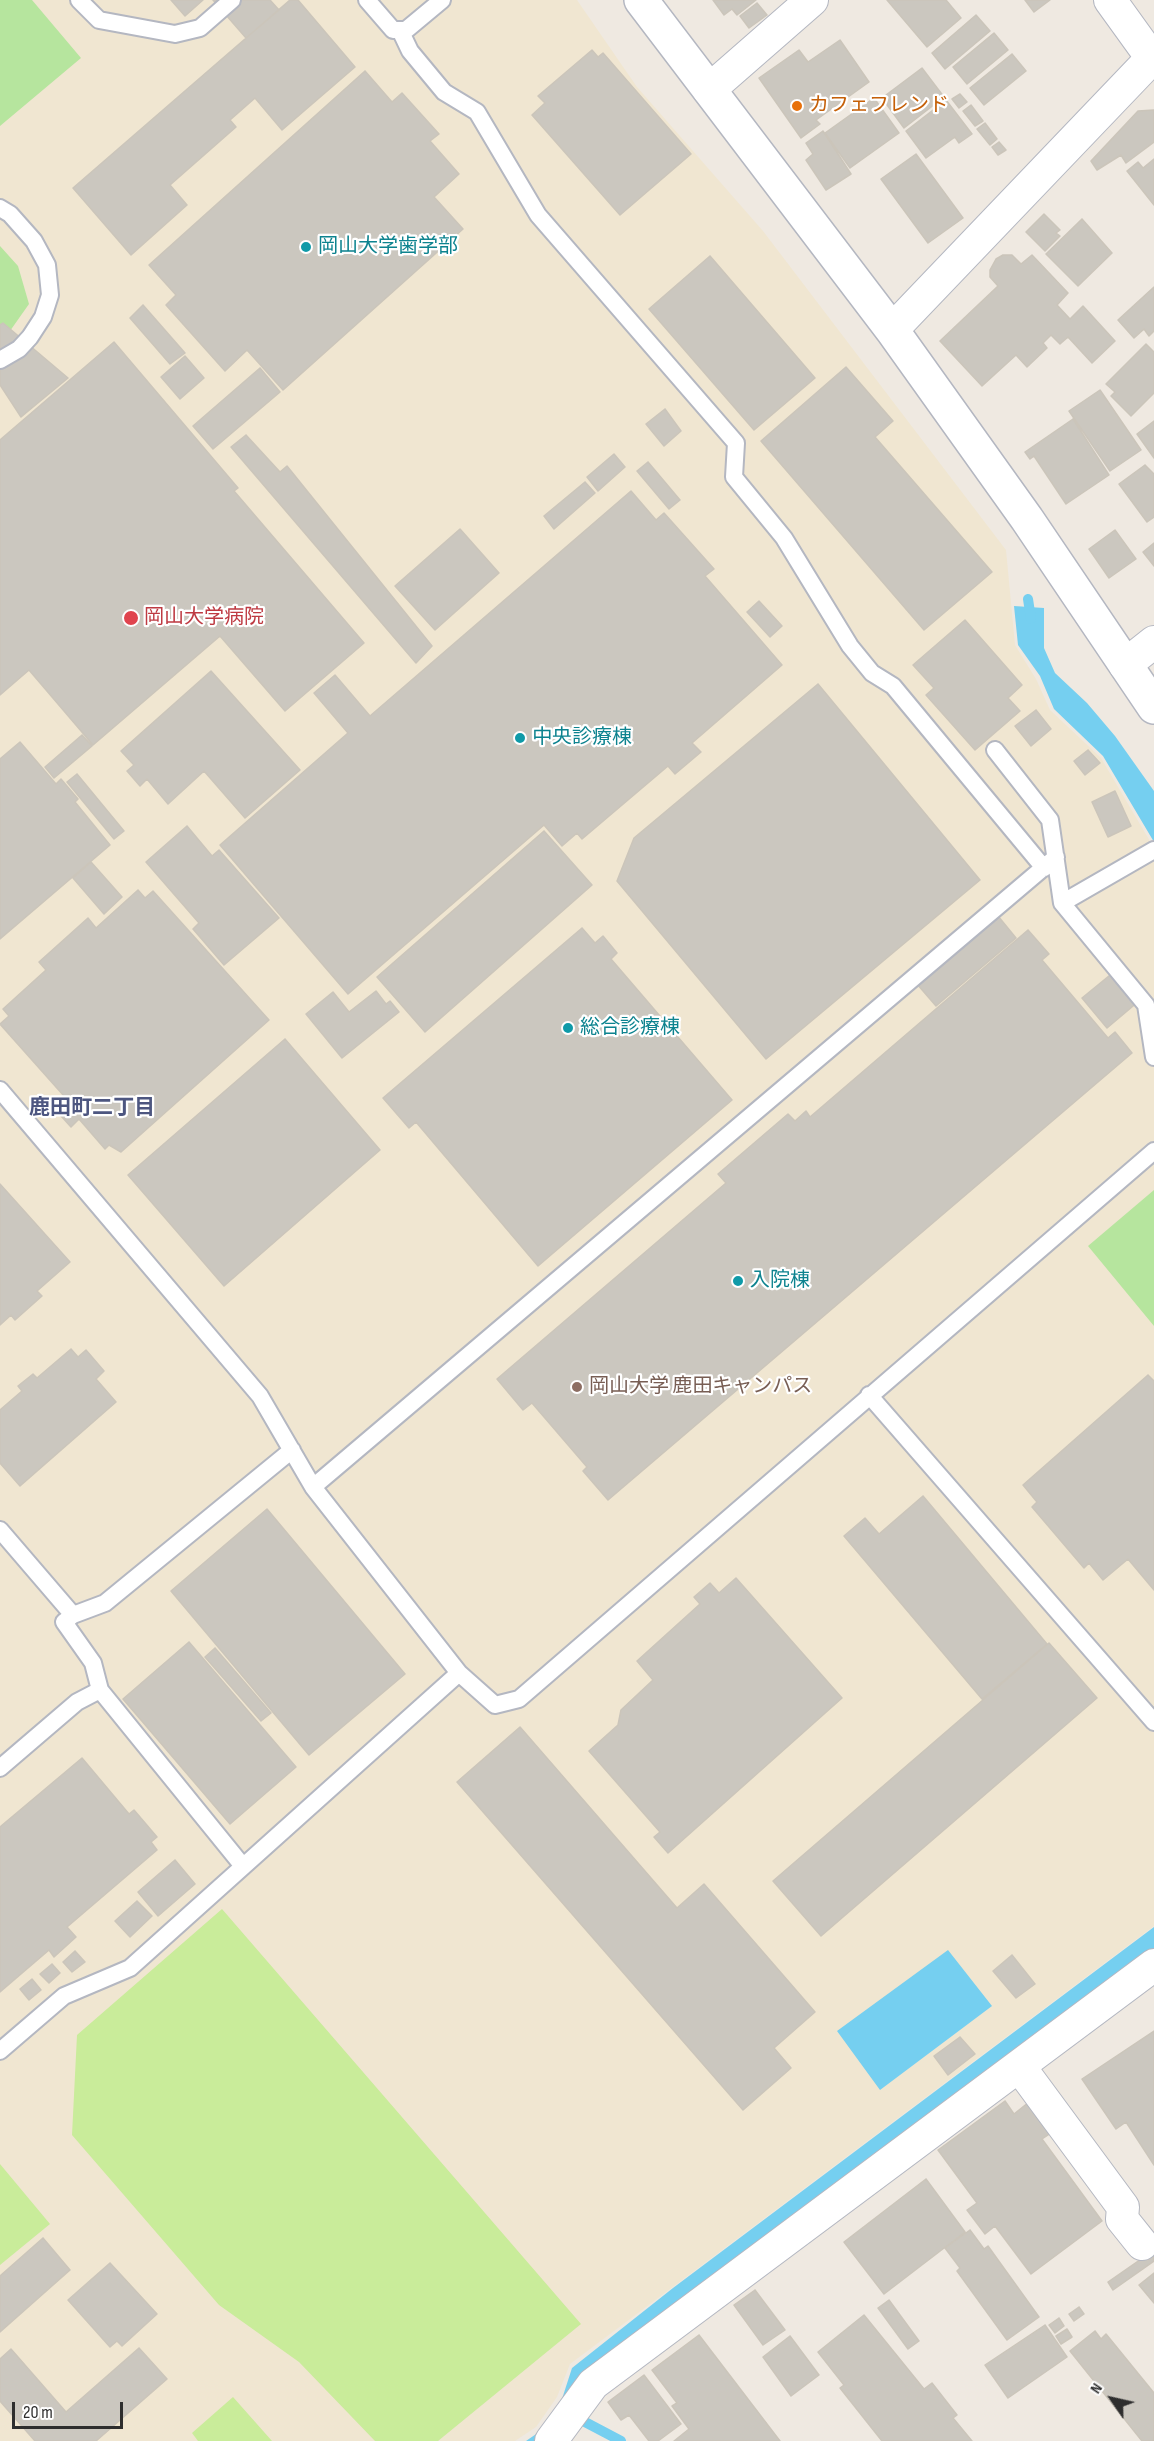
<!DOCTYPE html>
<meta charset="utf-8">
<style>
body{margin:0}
#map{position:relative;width:1154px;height:2441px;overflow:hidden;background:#efe9e1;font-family:"Sofia Sans Condensed",sans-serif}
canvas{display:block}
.north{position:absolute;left:1082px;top:2369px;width:60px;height:60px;-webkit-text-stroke:4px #fff;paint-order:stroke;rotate:304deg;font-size:16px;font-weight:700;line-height:24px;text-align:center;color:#2e2e2e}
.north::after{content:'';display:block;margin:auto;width:21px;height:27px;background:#2e2e2e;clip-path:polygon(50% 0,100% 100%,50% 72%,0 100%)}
.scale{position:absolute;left:12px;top:2402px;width:111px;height:27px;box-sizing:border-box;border:3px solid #2e2e2e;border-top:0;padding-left:8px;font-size:18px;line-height:21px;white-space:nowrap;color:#2e2e2e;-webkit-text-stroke:4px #fff;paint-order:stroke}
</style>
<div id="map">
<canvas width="1154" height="2441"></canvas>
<div class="north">N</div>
<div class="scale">20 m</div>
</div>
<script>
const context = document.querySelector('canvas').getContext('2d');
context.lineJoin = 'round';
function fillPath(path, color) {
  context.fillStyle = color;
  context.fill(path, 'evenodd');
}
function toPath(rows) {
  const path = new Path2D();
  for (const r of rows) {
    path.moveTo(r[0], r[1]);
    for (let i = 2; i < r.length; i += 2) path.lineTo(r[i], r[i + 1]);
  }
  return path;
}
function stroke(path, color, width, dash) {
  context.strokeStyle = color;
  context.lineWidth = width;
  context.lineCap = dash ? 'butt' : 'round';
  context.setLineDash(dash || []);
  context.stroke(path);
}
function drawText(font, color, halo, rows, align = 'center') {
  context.font = font + ' "Sofia Sans Condensed","Noto Sans JP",sans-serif';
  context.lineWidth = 4.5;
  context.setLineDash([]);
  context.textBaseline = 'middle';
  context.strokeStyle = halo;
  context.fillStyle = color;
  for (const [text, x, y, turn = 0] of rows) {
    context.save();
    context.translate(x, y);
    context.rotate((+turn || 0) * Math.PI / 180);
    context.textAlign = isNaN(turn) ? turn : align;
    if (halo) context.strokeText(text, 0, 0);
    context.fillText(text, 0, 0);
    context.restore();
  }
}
fillPath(toPath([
 [0,0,577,0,637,87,763,231,1006,550,1015,645,1036,679,1050,710,1101,758,1154,848,1154,1926,570,2364,557,2397,536,2427,515,2441,0,2441]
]), '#f0e6d1');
fillPath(toPath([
 [0,0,32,0,81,58,0,126],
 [0,246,18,266,29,304,5,338,0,340],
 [1154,1190,1154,1326,1088,1246]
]), '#b6e59e');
fillPath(toPath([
 [222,1909,581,2324,438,2441,375,2441,299,2362,219,2305,72,2135,77,2035],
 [0,2164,50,2224,0,2265],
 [233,2397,272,2441,198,2441,192,2433]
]), '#c9ec9a');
fillPath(toPath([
 [1014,606,1044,608,1044,648,1055,673,1087,703,1115,736,1154,791,1154,842,1103,756,1054,709,1040,676,1018,645],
 [1154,1927,1154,1950,541,2441,526,2441,539,2432,562,2399,572,2368,673,2288],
 [948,1950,992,2006,880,2090,837,2031]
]), '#75cff0');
stroke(toPath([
 [1028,599,1031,619],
 [585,2422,621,2441]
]), '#75cff0', 10);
const building = toPath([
 [171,0,203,0,185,16,171,0],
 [213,0,270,0,279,10,246,38,213,0],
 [290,0,298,0,355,67,282,130,255,98,230,120,236,127,170,185,187,205,131,255,73,188,290,0],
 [713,0,756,0,737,15,732,9,724,15,713,0],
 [887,0,946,0,961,18,927,47,887,0],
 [1025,0,1050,0,1034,12,1025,0],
 [757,3,767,15,749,28,740,16,757,3],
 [976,15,990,31,945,69,932,53,976,15],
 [994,33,1008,50,967,84,953,67,994,33],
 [840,40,869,82,816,120,820,124,801,138,759,78,799,50,808,62,840,40],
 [592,50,598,57,603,53,691,154,620,215,532,115,545,103,538,96,592,50],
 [1012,54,1026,71,984,105,970,88,1012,54],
 [922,68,944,97,904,128,882,98,922,68],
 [365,71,392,102,402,93,439,134,430,141,459,174,434,197,463,229,283,390,247,350,225,371,166,305,176,295,149,265,365,71],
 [960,94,967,102,959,108,952,99,960,94],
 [874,98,899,133,850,168,825,133,874,98],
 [946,100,972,134,959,143,955,137,926,158,906,131,946,100],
 [971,105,983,121,975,126,963,111,971,105],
 [1154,110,1154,142,1126,163,1121,155,1097,170,1091,161,1138,111,1154,110],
 [985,123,997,139,990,145,977,129,985,123],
 [823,131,851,174,826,190,806,160,813,154,806,143,823,131],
 [999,142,1006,150,998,155,992,147,999,142],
 [916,154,963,218,928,243,881,179,916,154],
 [1154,159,1154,205,1127,171,1138,162,1143,168,1154,159],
 [1044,214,1060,230,1056,233,1060,236,1045,251,1026,232,1044,214],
 [1082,219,1112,253,1078,286,1046,254,1082,219],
 [1003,255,1012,255,1021,264,1032,255,1068,293,1057,305,1070,319,1083,306,1115,341,1092,363,1068,337,1060,344,1051,335,1043,343,1047,348,1027,367,1016,355,982,386,940,341,998,286,990,277,990,270,996,259,1003,255],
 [710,256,815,378,754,430,649,309,710,256],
 [1154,287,1154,331,1149,336,1144,329,1134,338,1118,320,1154,287],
 [143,305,185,353,170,364,130,318,143,305],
 [3,323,68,378,21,417,0,385,0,325,3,323],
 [114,342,238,488,234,491,364,643,285,711,220,636,93,745,29,670,0,695,0,440,114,342],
 [1146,344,1154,352,1154,393,1131,416,1111,396,1115,392,1106,384,1146,344],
 [185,356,204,378,180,399,161,377,185,356],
 [846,367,893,421,875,437,992,572,924,630,761,441,846,367],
 [260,368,280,392,213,449,193,426,260,368],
 [1100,390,1141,450,1110,471,1069,411,1100,390],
 [665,409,681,431,664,446,646,424,665,409],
 [1073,419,1109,475,1066,504,1034,456,1030,459,1025,452,1073,419],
 [1154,421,1154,458,1137,434,1154,421],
 [246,435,280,472,287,466,432,646,416,663,231,447,246,435],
 [614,454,625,467,598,491,587,477,614,454],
 [648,462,680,500,669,509,637,471,648,462],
 [1145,465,1154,474,1154,517,1147,522,1119,484,1145,465],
 [585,482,595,493,554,529,544,516,585,482],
 [631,491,656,520,664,513,714,569,705,576,782,665,692,743,701,752,675,774,668,766,582,839,577,833,562,846,544,825,348,994,220,845,348,733,314,693,335,675,370,716,631,491],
 [460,529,499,573,435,630,395,586,460,529],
 [1115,530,1136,559,1109,578,1089,549,1115,530],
 [1154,543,1154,566,1143,552,1154,543],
 [759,601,782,626,770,637,747,612,759,601],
 [965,620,1022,685,1008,698,1020,711,975,750,926,695,934,688,913,665,965,620],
 [211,671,300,770,245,818,204,771,168,804,147,779,140,786,127,771,134,765,121,751,211,671],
 [818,684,980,880,766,1059,617,881,634,838,818,684],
 [1036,710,1051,729,1031,746,1015,726,1036,710],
 [82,735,92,746,54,778,45,767,82,735],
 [20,742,56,784,61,779,78,799,75,802,110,845,0,939,0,759,20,742],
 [1088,750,1100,763,1085,775,1074,761,1088,750],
 [77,774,124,831,114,839,67,782,77,774],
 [1115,791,1131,826,1108,837,1092,802,1115,791],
 [187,826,212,856,219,850,279,918,224,965,193,929,199,923,146,862,187,826],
 [544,831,592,885,425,1032,377,977,544,831],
 [91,862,122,897,104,914,73,878,91,862],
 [138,890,145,898,153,891,269,1020,121,1152,109,1145,105,1149,79,1119,71,1127,52,1106,64,1096,0,1024,9,1016,3,1009,46,970,39,962,88,918,96,928,138,890],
 [998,916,1016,938,936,1006,917,984,998,916],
 [582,928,595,943,603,936,617,953,611,959,732,1100,538,1266,416,1122,409,1128,383,1098,582,928],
 [1028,930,1049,954,1042,960,1108,1038,1115,1032,1132,1053,608,1500,583,1471,587,1467,532,1403,523,1410,497,1379,726,1183,718,1174,788,1114,795,1121,806,1111,810,1117,1028,930],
 [1115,971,1139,1001,1107,1028,1082,998,1115,971],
 [376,991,386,1004,390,1001,399,1012,342,1058,306,1014,333,992,349,1012,376,991],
 [285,1039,380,1150,224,1286,128,1175,285,1039],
 [0,1184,70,1262,37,1291,42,1296,15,1320,11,1315,0,1325,0,1184],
 [71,1349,78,1357,86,1350,104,1371,96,1379,116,1402,20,1486,0,1463,0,1410,22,1391,18,1386,33,1374,37,1378,71,1349],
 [1148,1375,1154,1381,1154,1590,1128,1559,1103,1580,1089,1563,1084,1568,1032,1507,1037,1502,1023,1485,1148,1375],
 [923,1496,1047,1644,982,1699,844,1536,865,1518,879,1534,923,1496],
 [267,1509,405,1674,309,1755,171,1591,267,1509],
 [736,1578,842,1698,668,1853,654,1837,660,1832,589,1751,618,1725,621,1710,653,1680,637,1661,700,1604,694,1597,710,1583,719,1593,736,1578],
 [189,1642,296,1767,230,1824,123,1699,189,1642],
 [1049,1643,1097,1698,821,1936,773,1881,1049,1643],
 [215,1648,271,1713,261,1721,205,1657,215,1648],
 [520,1727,677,1908,704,1884,815,2012,774,2048,791,2068,743,2110,457,1782,520,1727],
 [82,1758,129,1814,134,1810,157,1837,151,1842,157,1850,67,1927,76,1937,54,1957,49,1950,0,1992,0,1827,82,1758],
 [175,1860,195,1884,158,1916,138,1892,175,1860],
 [137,1901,152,1916,130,1937,115,1921,137,1901],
 [75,1951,85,1962,72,1972,63,1962,75,1951],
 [1012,1955,1035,1984,1016,1998,993,1971,1012,1955],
 [52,1964,60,1973,49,1983,40,1974,52,1964],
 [32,1979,41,1990,29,2000,20,1989,32,1979],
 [1154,2031,1154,2165,1126,2122,1116,2129,1082,2079,1154,2031],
 [960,2037,975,2054,948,2075,934,2056,960,2037],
 [1005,2101,1014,2114,1029,2102,1051,2133,1042,2139,1102,2221,1031,2274,995,2226,985,2234,967,2210,977,2203,938,2150,1005,2101],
 [926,2179,965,2232,884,2294,844,2242,926,2179],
 [970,2230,984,2249,988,2246,1039,2317,1007,2340,957,2271,960,2268,945,2248,970,2230],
 [43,2238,70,2270,0,2332,0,2276,43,2238],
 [1154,2250,1154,2261,1113,2290,1108,2282,1154,2250],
 [110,2263,157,2314,122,2346,117,2341,110,2347,68,2300,110,2263],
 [1154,2273,1154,2303,1139,2285,1154,2273],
 [755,2290,785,2330,763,2345,734,2305,755,2290],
 [889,2300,919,2341,908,2349,878,2308,889,2300],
 [1079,2307,1084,2314,1074,2321,1069,2314,1079,2307],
 [864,2315,924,2389,932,2383,957,2415,953,2418,972,2441,882,2441,840,2388,844,2385,818,2352,864,2315],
 [1059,2318,1064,2326,1055,2333,1049,2325,1059,2318],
 [1045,2325,1067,2357,1008,2398,985,2365,1045,2325],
 [1067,2329,1072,2337,1061,2344,1056,2336,1067,2329],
 [1095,2331,1101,2339,1106,2334,1154,2393,1154,2441,1142,2441,1070,2351,1095,2331],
 [699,2335,780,2441,674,2441,689,2429,672,2406,677,2403,652,2370,699,2335],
 [790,2336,819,2375,791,2396,763,2357,790,2336],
 [139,2348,167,2379,96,2441,35,2441,0,2401,0,2359,11,2349,66,2412,139,2348],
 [644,2375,681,2424,658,2441,649,2441,629,2415,621,2420,608,2402,644,2375]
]);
fillPath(building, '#cbc7bf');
stroke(building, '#cbc5ba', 1.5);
const lane = toPath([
 [79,0,99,20,175,34,200,28,232,0],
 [367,0,393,30,406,30,442,0],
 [400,30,410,51,444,92,477,112,538,215,736,443,734,477,784,538,850,646,872,673,893,686,1044,868],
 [0,208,10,214,34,241,47,265,50,295,43,317,30,337,19,349,0,360],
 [995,750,1050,820,1062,903],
 [1154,850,1062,903,1146,1005,1154,1057],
 [0,1090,260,1396,313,1487,459,1673,495,1705,519,1699,1154,1151],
 [869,1395,1154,1722],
 [313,1487,1056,857],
 [0,1530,73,1615],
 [100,1690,93,1663,64,1622,73,1615,105,1603,292,1450],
 [0,1768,77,1702,100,1690,242,1865],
 [0,2051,64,1996,130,1968,459,1673]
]);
const street = toPath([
 [1110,0,1154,61],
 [709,90,812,0],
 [892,330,1154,56],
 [1125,665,1154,642],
 [1019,2066,1123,2207,1122,2219,1142,2244],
 [551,2441,593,2384,1154,1965]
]);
const secondary = toPath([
 [641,0,892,330,1027,519,1154,707]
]);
stroke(lane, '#b4b7c1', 20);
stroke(street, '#b4b7c1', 34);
stroke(secondary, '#b4b7c1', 36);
stroke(lane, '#fff', 16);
stroke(street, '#fff', 32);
stroke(secondary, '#fff', 33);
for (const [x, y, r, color] of [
 [797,106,6,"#e8710a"],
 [306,247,6,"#0f9aa8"],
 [131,618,8,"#e0444e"],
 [520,738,6,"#0f9aa8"],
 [568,1028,6,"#0f9aa8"],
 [738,1281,6,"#0f9aa8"],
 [577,1387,6,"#8d6e63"]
]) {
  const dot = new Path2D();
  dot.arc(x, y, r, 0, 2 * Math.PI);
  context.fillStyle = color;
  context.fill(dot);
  stroke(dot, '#fff', 2);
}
drawText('20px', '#c56008', '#fff', [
 ["カフェフレンド",809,106]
], 'left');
drawText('20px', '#0d838f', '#fff', [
 ["岡山大学歯学部",318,247],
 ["中央診療棟",532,738],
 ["総合診療棟",580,1028],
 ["入院棟",750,1281]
], 'left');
drawText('20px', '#be3a42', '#fff', [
 ["岡山大学病院",144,618]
], 'left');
drawText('20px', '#785e54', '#fff', [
 ["岡山大学 鹿田キャンパス",589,1387]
], 'left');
drawText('bold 21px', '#4d5680', '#fff', [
 ["鹿田町二丁目",92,1109]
]);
</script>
